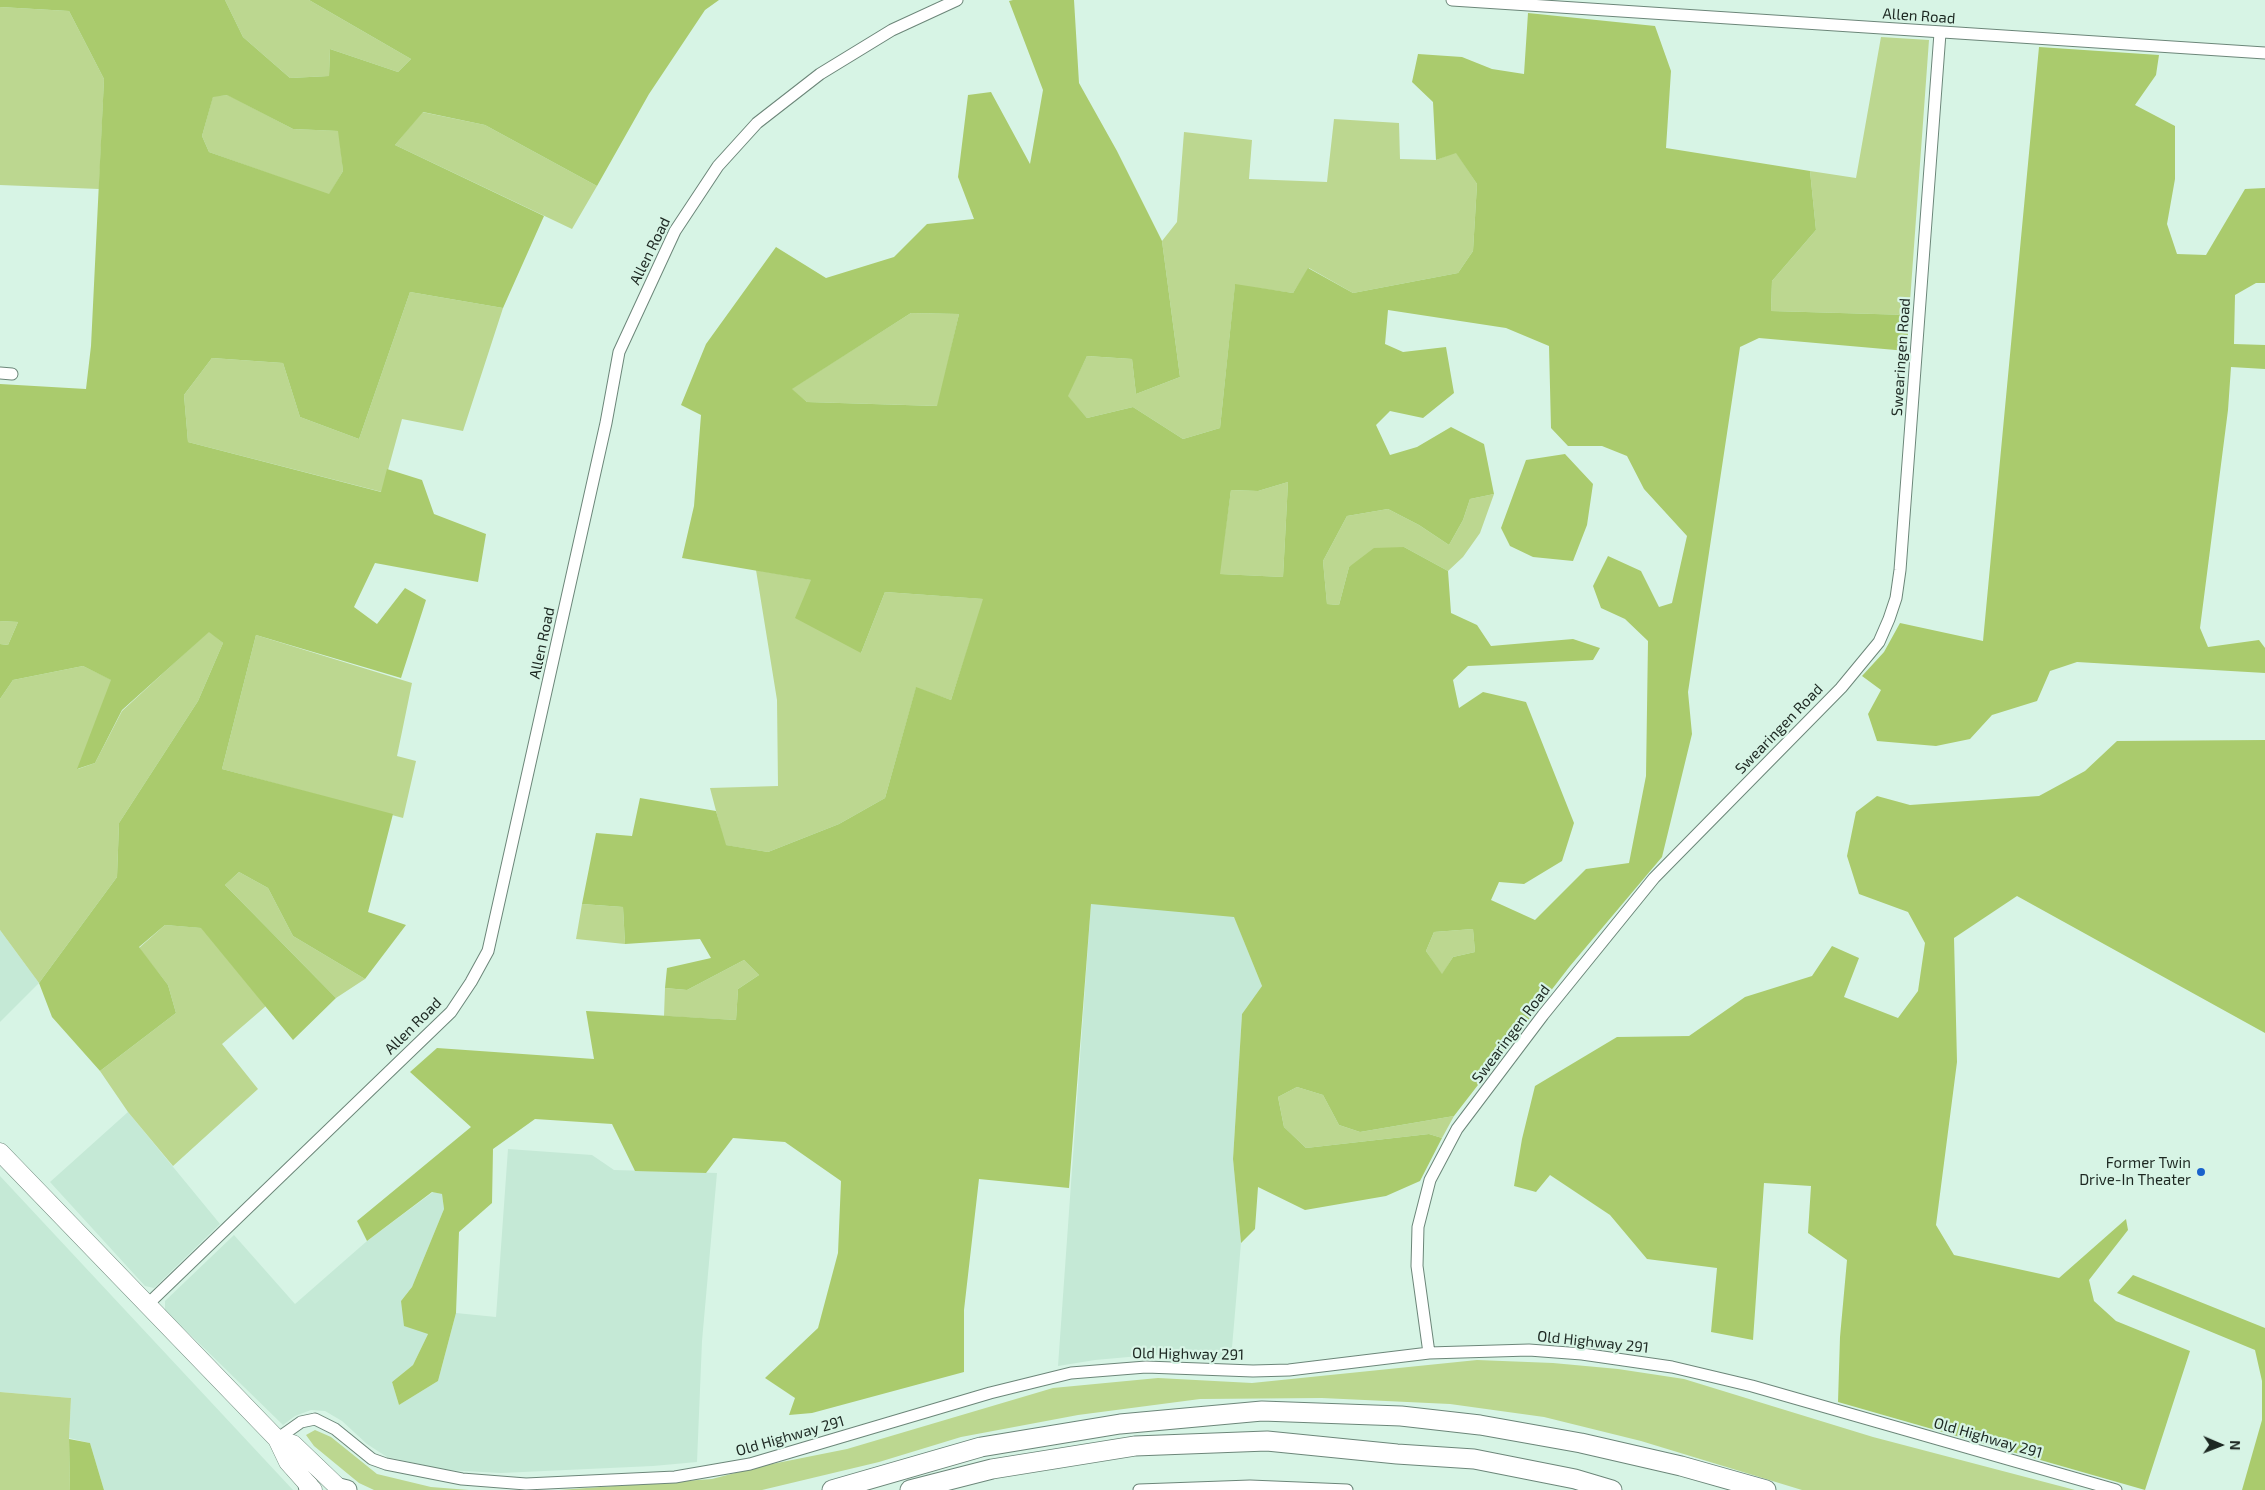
<!DOCTYPE html>
<style>
body{margin:0}
#map{position:relative;width:2265px;height:1490px;overflow:hidden;background:#d7f4e5;font-family:"Exo 2",sans-serif}
canvas{display:block}
.north{position:absolute;left:2195px;top:1420px;width:50px;height:50px;-webkit-text-stroke:4px #d7f4e5;paint-order:stroke;rotate:91deg;font-size:14px;font-weight:700;line-height:20px;text-align:center;color:#1d2822}
.north::after{content:'';display:block;margin:auto;width:18px;height:22px;background:#1d2822;clip-path:polygon(50% 0,100% 100%,50% 72%,0 100%)}
</style>
<div id="map">
<canvas width="2265" height="1490"></canvas>
<div class="north">N</div>
</div>
<script>
const context = document.querySelector('canvas').getContext('2d');
context.lineJoin = 'round';
function fillPath(path, color) {
  context.fillStyle = color;
  context.fill(path, 'evenodd');
}
function toPath(rows) {
  const path = new Path2D();
  for (const r of rows) {
    path.moveTo(r[0], r[1]);
    for (let i = 2; i < r.length; i += 2) path.lineTo(r[i], r[i + 1]);
  }
  return path;
}
function stroke(path, color, width, dash) {
  context.strokeStyle = color;
  context.lineWidth = width;
  context.lineCap = dash ? 'butt' : 'round';
  context.setLineDash(dash || []);
  context.stroke(path);
}
function drawText(font, color, halo, rows, align = 'center') {
  context.font = font + ' "Exo 2",sans-serif';
  context.lineWidth = 4.5;
  context.setLineDash([]);
  context.textBaseline = 'middle';
  context.strokeStyle = halo;
  context.fillStyle = color;
  for (const [text, x, y, turn = 0] of rows) {
    context.save();
    context.translate(x, y);
    context.rotate((+turn || 0) * Math.PI / 180);
    context.textAlign = isNaN(turn) ? turn : align;
    if (halo) context.strokeText(text, 0, 0);
    context.fillText(text, 0, 0);
    context.restore();
  }
}
fillPath(toPath([
 [1091,903,1234,916,1262,986,1242,1014,1233,1159,1241,1243,1231,1359,1151,1355,1095,1360,1058,1366],
 [0,930,39,983,0,1022],
 [128,1112,220,1224,154,1288,145,1286,50,1182],
 [508,1149,592,1155,614,1170,717,1173,702,1341,697,1462,653,1466,501,1473,446,1470,387,1457,367,1444,342,1421,325,1411,311,1410,295,1416,283,1425,165,1310,165,1301,234,1235,295,1304,367,1241,433,1192,442,1194,444,1209,412,1287,401,1301,428,1334,413,1365,392,1382,399,1405,438,1381,456,1313,496,1317],
 [0,1176,293,1490,104,1490,90,1443,69,1438,71,1398,0,1392]
]), '#c5e9d6');
fillPath(toPath([
 [225,0,309,0,411,59,398,72,330,49,329,76,290,78,243,37],
 [0,7,69,11,104,79,99,189,0,185],
 [1881,37,1929,40,1909,315,1771,311,1772,281,1816,230,1810,171,1856,178],
 [228,95,293,129,339,131,343,171,329,195,209,152,202,136,213,96],
 [422,112,485,125,597,186,572,229,395,145],
 [1334,119,1399,123,1400,159,1436,160,1456,152,1477,184,1473,251,1458,273,1353,293,1309,268,1293,293,1235,285,1220,428,1183,439,1133,407,1087,418,1067,396,1087,356,1132,359,1136,394,1180,377,1162,241,1177,222,1184,132,1252,140,1249,179,1327,182],
 [410,292,503,308,463,431,402,419,382,492,188,442,184,395,212,358,283,363,300,417,359,439],
 [911,313,959,314,938,406,807,402,791,389],
 [1288,482,1283,577,1219,574,1231,490,1258,491],
 [1494,494,1480,533,1463,557,1448,571,1404,547,1349,567,1339,605,1327,604,1323,561,1347,516,1388,509,1419,525,1449,545,1463,520,1470,499],
 [756,570,812,580,861,653,885,592,984,599,951,700,916,688,885,798,839,824,768,852,725,845,710,788,778,786,777,700],
 [0,621,18,622,8,645,0,644],
 [209,631,223,643,198,701,119,823,117,877,39,983,0,930,0,699,13,680,83,666,112,680,78,769,95,763,122,711],
 [256,635,412,683,397,756,416,761,403,818,222,769],
 [239,872,268,888,293,936,365,979,336,998,225,885],
 [582,904,623,907,625,944,576,939],
 [165,925,202,928,266,1006,222,1044,258,1089,173,1166,128,1112,100,1071,176,1013,168,985,139,948],
 [1473,929,1475,952,1453,957,1442,975,1426,951,1434,932],
 [744,960,759,975,738,989,736,1020,664,1016,665,988,687,990],
 [1297,1087,1323,1095,1339,1125,1360,1132,1454,1116,1442,1138,1429,1134,1306,1148,1284,1127,1278,1097],
 [1477,1360,1553,1363,1618,1369,1684,1379,1873,1437,2075,1490,1802,1490,1641,1441,1544,1417,1450,1404,1322,1398,1200,1399,1078,1415,961,1437,879,1462,762,1490,559,1490,712,1479,762,1466,847,1449,1053,1388,1158,1378,1252,1383],
 [0,1392,71,1398,69,1439,70,1490,0,1490],
 [315,1430,331,1437,377,1474,431,1487,469,1490,374,1490,359,1483,314,1446,306,1435]
]), '#bcd790');
fillPath(toPath([
 [0,0,225,0,243,37,290,78,329,76,330,49,398,72,411,59,309,0,719,0,705,10,649,94,597,186,485,125,423,112,395,145,544,216,503,308,410,292,359,439,300,417,283,363,212,358,184,395,188,442,381,492,387,469,422,480,434,514,486,534,478,582,375,563,354,607,377,624,405,588,426,600,401,678,256,635,222,769,393,814,368,912,406,925,365,979,293,936,268,888,239,872,225,885,336,998,293,1040,201,928,165,925,139,947,168,985,176,1013,100,1071,52,1017,39,983,117,877,119,823,198,701,223,643,209,632,122,710,95,763,77,769,111,680,83,666,13,680,0,699,0,644,8,645,18,622,0,621,0,384,86,389,91,346,104,79,69,11,0,7],
 [227,95,293,129,338,131,343,171,329,194,209,152,202,136,213,97],
 [1013,0,1074,0,1079,83,1117,151,1162,241,1180,377,1136,394,1132,359,1087,356,1068,396,1087,418,1133,407,1183,439,1220,428,1235,284,1293,293,1308,268,1353,293,1458,273,1473,251,1477,184,1456,153,1436,160,1433,102,1412,82,1418,54,1462,57,1492,69,1524,74,1528,13,1655,26,1671,71,1666,148,1810,171,1816,230,1772,281,1771,311,1909,315,1907,351,1759,338,1740,347,1688,692,1692,734,1662,857,1570,966,1454,1116,1360,1132,1339,1125,1323,1095,1297,1087,1278,1097,1284,1127,1306,1148,1429,1134,1442,1138,1420,1181,1386,1196,1305,1210,1258,1187,1255,1229,1241,1243,1233,1159,1242,1014,1262,986,1234,917,1091,904,1069,1188,979,1179,964,1310,964,1372,812,1413,789,1415,795,1398,765,1378,818,1328,838,1253,841,1181,785,1142,733,1138,706,1173,635,1171,612,1124,535,1119,493,1149,492,1203,459,1232,456,1313,438,1381,399,1405,392,1382,413,1365,428,1334,404,1326,401,1301,412,1287,444,1209,442,1194,432,1192,367,1241,357,1221,471,1127,410,1072,437,1048,594,1059,586,1011,736,1020,738,989,759,975,744,960,687,990,665,988,667,968,711,958,700,939,625,944,623,907,582,904,596,833,632,836,640,798,716,811,726,845,768,852,839,824,885,798,916,687,951,700,983,599,885,592,861,653,795,618,811,580,682,558,694,506,701,415,681,405,706,344,776,247,826,278,894,257,927,224,974,219,958,177,968,95,991,92,1030,164,1043,90,1009,1],
 [1388,310,1506,328,1549,346,1551,428,1568,446,1602,446,1627,456,1644,489,1687,536,1672,603,1659,607,1641,571,1608,556,1593,586,1601,608,1625,619,1648,641,1646,776,1629,863,1586,869,1535,920,1491,900,1499,882,1524,884,1562,861,1574,823,1526,702,1483,692,1459,708,1453,680,1468,666,1593,660,1600,648,1573,639,1491,646,1477,625,1451,613,1448,571,1404,547,1374,548,1349,567,1339,605,1327,604,1323,561,1347,516,1388,509,1419,525,1449,545,1463,520,1470,499,1494,494,1484,444,1451,427,1417,447,1390,455,1376,425,1390,411,1423,418,1454,393,1446,347,1403,352,1385,344],
 [911,313,959,314,937,406,807,402,792,389],
 [1288,482,1283,577,1220,574,1231,490,1258,491],
 [1473,929,1475,952,1453,957,1442,974,1426,951,1434,932],
 [2039,47,2159,55,2156,75,2135,105,2175,126,2175,179,2167,224,2177,254,2206,255,2245,189,2265,188,2265,283,2256,283,2235,295,2234,344,2265,345,2265,369,2231,367,2228,410,2200,628,2208,647,2259,640,2265,648,2265,673,2077,662,2050,671,2037,701,1992,715,1970,739,1936,746,1877,741,1868,714,1881,690,1862,676,1884,652,1900,623,1983,641],
 [1565,454,1593,484,1587,525,1573,561,1533,557,1510,546,1501,528,1526,460],
 [2265,740,2265,1033,2017,896,1954,938,1957,1062,1936,1225,1954,1255,2059,1278,2126,1219,2128,1230,2089,1280,2094,1301,2116,1321,2190,1351,2145,1490,1838,1402,1840,1337,1847,1260,1808,1233,1811,1186,1764,1183,1753,1340,1711,1332,1717,1268,1647,1259,1610,1215,1550,1175,1536,1192,1514,1186,1522,1139,1535,1086,1617,1037,1689,1036,1745,997,1812,976,1832,946,1859,958,1844,997,1898,1018,1918,991,1925,943,1908,912,1859,894,1847,856,1856,812,1877,796,1910,805,2039,796,2085,771,2117,741],
 [2133,1275,2265,1328,2265,1490,2242,1490,2262,1420,2262,1381,2255,1350,2117,1293],
 [69,1439,90,1443,104,1490,70,1490]
]), '#aacb6d');
const minor = toPath([
 [1452,0,2265,53],
 [0,373,12,374],
 [147,1305,451,1012,471,982,488,951,606,423,619,352,675,231,718,166,757,123,820,74,892,30,957,0],
 [1429,1353,1417,1266,1418,1227,1430,1180,1457,1129,1543,1015,1654,878,1841,688,1879,642,1889,619,1896,598,1900,570,1940,33],
 [277,1439,301,1422,315,1419,335,1429,372,1459,386,1464,462,1479,526,1484,675,1477,750,1464,990,1393,1071,1373,1146,1367,1253,1371,1289,1370,1429,1353,1529,1350,1582,1354,1672,1367,1752,1386,2116,1490],
 [1139,1490,1250,1486,1347,1490]
]);
const primary = toPath([
 [0,1152,277,1439,288,1462,313,1490],
 [277,1439,293,1444,341,1490]
]);
const trunk = toPath([
 [308,1485,309,1490],
 [339,1488,347,1490],
 [832,1490,981,1447,1120,1424,1262,1411,1401,1416,1480,1425,1581,1443,1681,1466,1766,1490],
 [910,1490,992,1469,1135,1446,1267,1441,1397,1454,1474,1459,1575,1479,1612,1490]
]);
stroke(minor, '#6c8679', 13);
stroke(primary, '#6c8679', 19);
stroke(trunk, '#6c8679', 21);
stroke(minor, '#fff', 11);
stroke(primary, '#fff', 18);
stroke(trunk, '#fff', 19);
for (const [x, y, r, color] of [
 [2201,1172,5,"#1962cc"]
]) {
  const dot = new Path2D();
  dot.arc(x, y, r, 0, 2 * Math.PI);
  context.fillStyle = color;
  context.fill(dot);
  stroke(dot, '#d7f4e5', 2);
}
drawText('15px', '#1d2822', '#d7f4e5', [
 ["Allen Road",1919,16,4],
 ["Allen Road",650,251,-64],
 ["Swearingen Road",1901,357,-86],
 ["Allen Road",542,643,-78],
 ["Swearingen Road",1779,729,-46],
 ["Allen Road",413,1026,-45],
 ["Swearingen Road",1511,1034,-53],
 ["Old Highway 291",1593,1342,6],
 ["Old Highway 291",1188,1354,1],
 ["Old Highway 291",790,1436,-16],
 ["Old Highway 291",1988,1438,16]
]);
drawText('15px', '#1d2822', '#d7f4e5', [
 ["Former Twin",2191,1163],
 ["Drive-In Theater",2191,1180]
], 'right');
</script>
